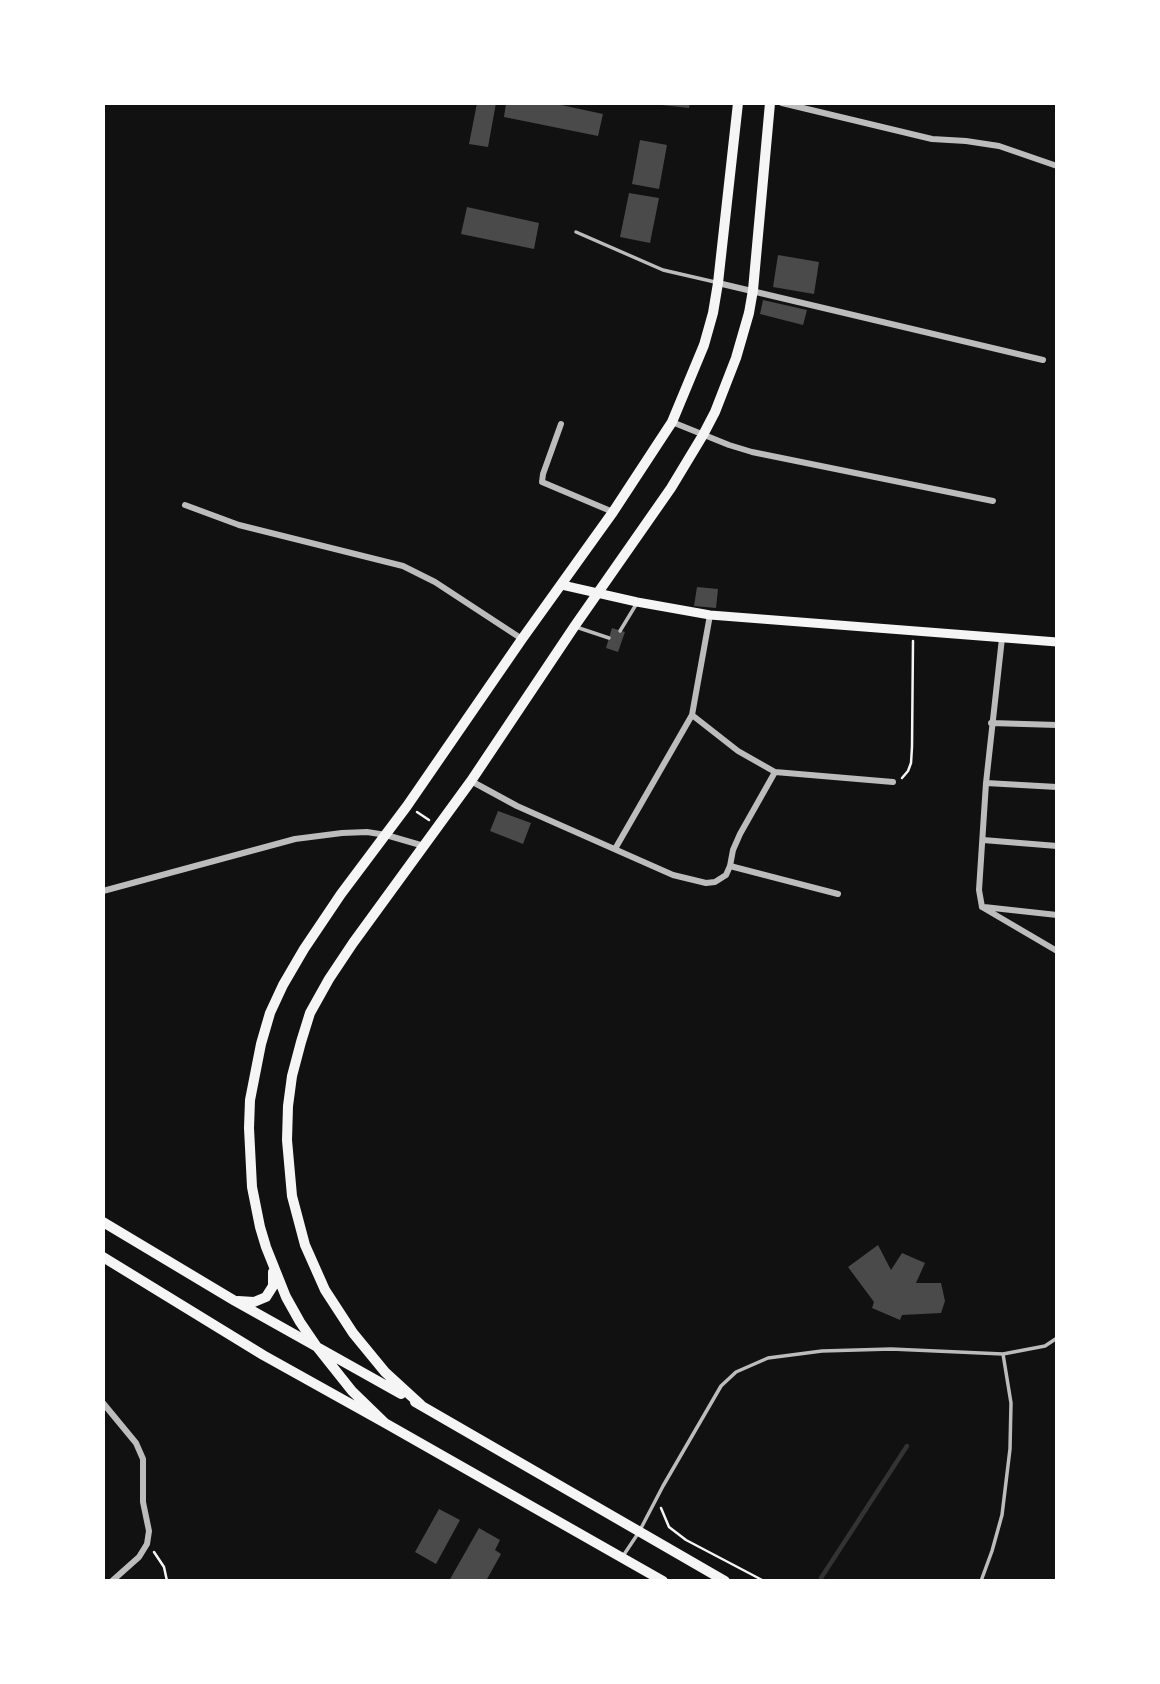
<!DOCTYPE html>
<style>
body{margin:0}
#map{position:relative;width:1160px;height:1684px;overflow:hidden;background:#111;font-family:"Roboto Condensed",sans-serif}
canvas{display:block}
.frame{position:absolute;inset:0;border:105px solid #fff;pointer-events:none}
</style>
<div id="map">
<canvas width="1160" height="1684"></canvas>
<div class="frame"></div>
</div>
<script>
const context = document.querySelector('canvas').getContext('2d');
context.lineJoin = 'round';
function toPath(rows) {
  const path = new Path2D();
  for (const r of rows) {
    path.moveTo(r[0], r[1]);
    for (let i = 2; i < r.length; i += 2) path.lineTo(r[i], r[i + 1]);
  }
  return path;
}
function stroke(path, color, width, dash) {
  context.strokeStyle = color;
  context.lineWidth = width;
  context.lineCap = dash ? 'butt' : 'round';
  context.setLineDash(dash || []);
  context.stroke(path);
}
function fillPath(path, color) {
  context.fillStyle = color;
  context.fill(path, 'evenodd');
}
stroke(toPath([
 [821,1578,907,1446]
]), '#333', 4.5);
fillPath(toPath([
 [477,103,496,103,488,147,469,144],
 [506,103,552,103,603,114,598,136,504,117],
 [662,103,690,103,689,108,662,105],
 [640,140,667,145,659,189,632,184],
 [629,193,659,198,650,243,620,237],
 [467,207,539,223,534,249,461,234],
 [778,255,819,262,814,294,773,287],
 [763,300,807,310,803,325,760,314],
 [697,587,718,589,716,608,694,606],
 [612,628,625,632,618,652,606,648],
 [498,811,531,823,523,844,490,831],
 [878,1245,891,1270,902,1253,925,1263,916,1283,941,1283,945,1301,941,1313,902,1315,900,1320,872,1308,874,1302,848,1267],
 [439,1509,460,1520,436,1564,415,1552],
 [479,1528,500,1540,495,1550,501,1554,486,1581,449,1581]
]), '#4a4a4a');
stroke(toPath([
 [902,778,908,771,911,763,912,747,913,641],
 [417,812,429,820],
 [661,1508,669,1527,686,1540,764,1581],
 [154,1552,164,1567,167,1581]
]), '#f5f5f5', 2.5);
stroke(toPath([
 [576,232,663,270,715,282],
 [576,627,609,638],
 [620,631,637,603],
 [623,1556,639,1532,663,1486,721,1386,736,1372,768,1358,822,1351,891,1349,1003,1354,1045,1346,1057,1338],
 [981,1581,992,1551,1002,1515,1010,1449,1011,1403,1003,1354]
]), '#bcbcbc', 3.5);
stroke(toPath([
 [782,103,932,139,966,141,999,146,1057,166],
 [718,283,1043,360],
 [672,422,729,445,752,452,993,501],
 [561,424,543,474,542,482,613,512],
 [185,505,239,525,403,566,435,582,522,639],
 [692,715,738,751,775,772,893,782],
 [991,723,1057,725],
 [775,772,740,834,733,850,730,866,838,894],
 [471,781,517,806,673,875,706,883,715,882,726,875,730,866],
 [986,783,1057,787],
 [983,840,1057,846],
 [615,849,692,715,710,615],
 [103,891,295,839,342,833,367,832,386,835,424,846],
 [982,907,979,890,986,783,1002,638],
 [982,907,1057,951],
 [984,907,1057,915],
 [103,1403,136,1443,143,1459,143,1502,149,1531,147,1544,139,1557,112,1581]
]), '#bcbcbc', 6);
stroke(toPath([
 [562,585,637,602,710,615,1057,642]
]), '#f5f5f5', 9);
stroke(toPath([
 [103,1222,235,1301,401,1394],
 [103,1257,263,1355,385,1423,663,1581],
 [238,1301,254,1302,266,1297,273,1286,273,1272],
 [415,1402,725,1581],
 [421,1405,385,1372,353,1333,325,1290,305,1245,292,1196,287,1140,288,1106,292,1076,301,1042,310,1013,329,979,353,943,471,781,574,627,671,488,703,435,715,412,736,358,749,313,753,290,770,103],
 [385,1423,352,1391,317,1347,300,1322,286,1297,266,1247,260,1227,252,1187,249,1128,250,1100,261,1044,270,1013,283,985,304,949,341,894,407,806,522,639,613,512,672,422,704,345,713,313,718,283,738,103]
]), '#f5f5f5', 10);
</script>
